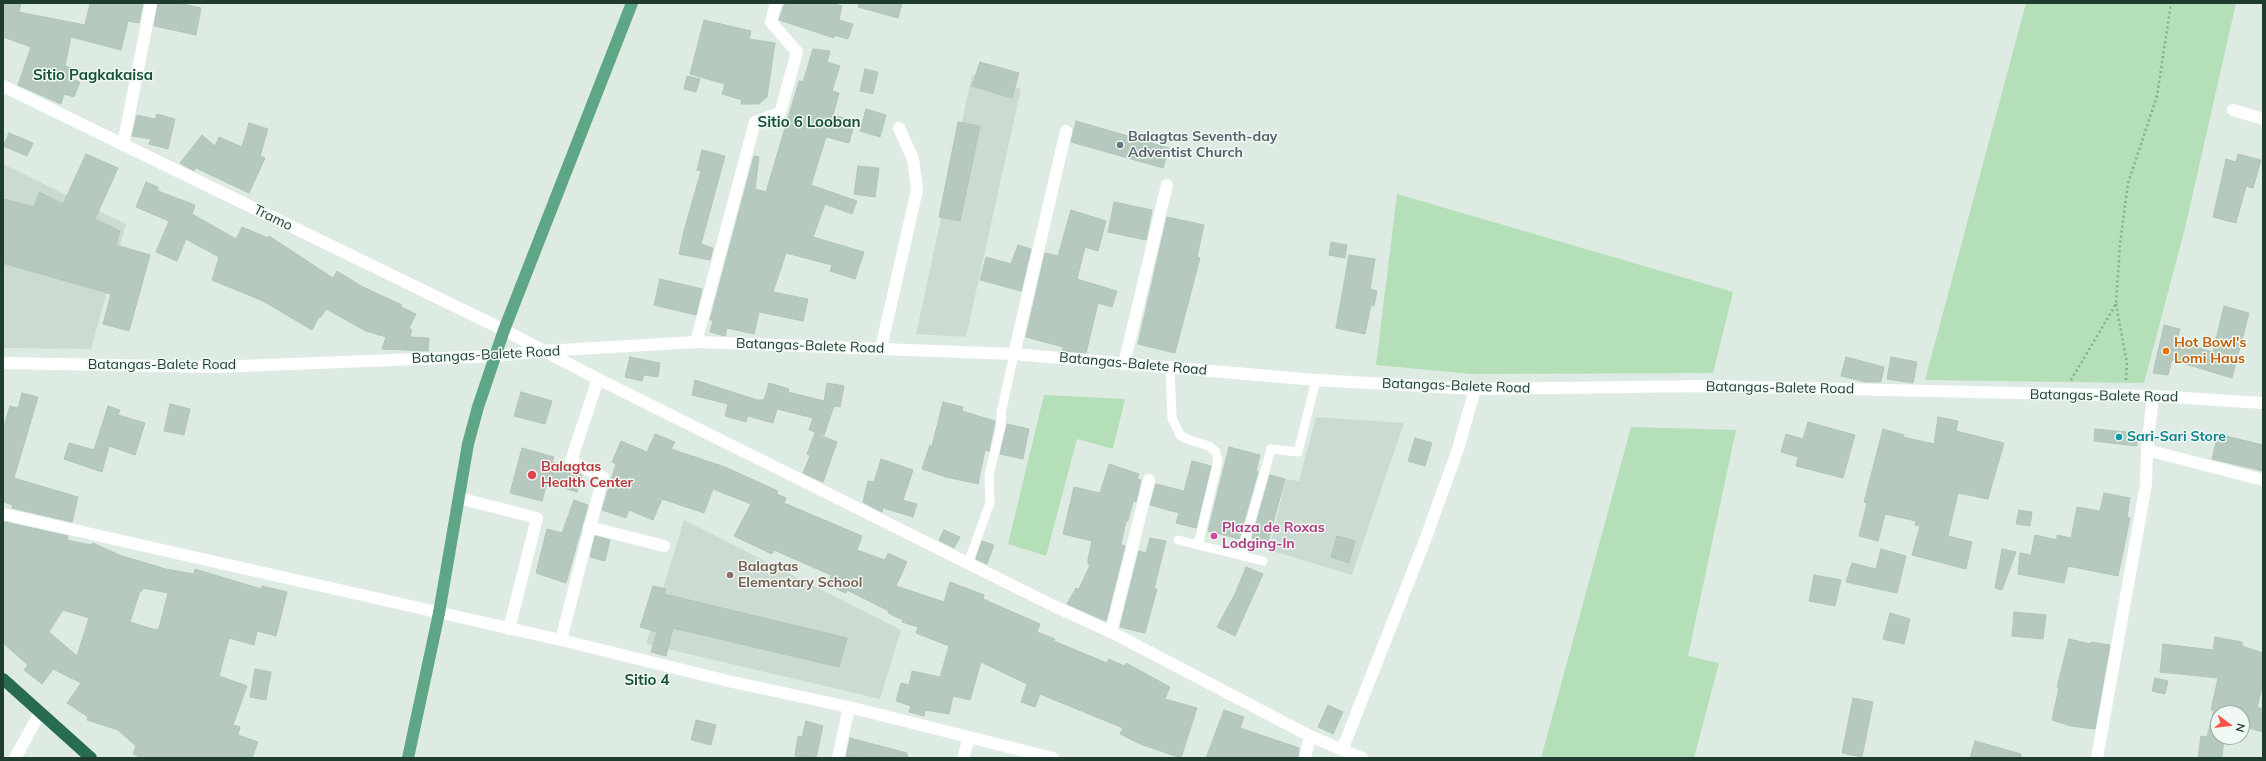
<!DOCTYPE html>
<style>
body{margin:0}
#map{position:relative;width:2266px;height:761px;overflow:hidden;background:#deebe3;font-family:Mulish,sans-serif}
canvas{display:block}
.frame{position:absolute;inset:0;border:4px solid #1e3d2f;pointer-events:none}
.north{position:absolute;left:2210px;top:705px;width:40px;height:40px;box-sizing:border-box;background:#eff8f2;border:1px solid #9bada4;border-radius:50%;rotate:105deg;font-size:11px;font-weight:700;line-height:16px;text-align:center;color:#1e3d2f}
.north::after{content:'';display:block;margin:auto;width:14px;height:18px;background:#ff5448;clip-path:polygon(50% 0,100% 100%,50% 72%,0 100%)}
</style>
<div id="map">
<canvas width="2266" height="761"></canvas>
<div class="frame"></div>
<div class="north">N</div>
</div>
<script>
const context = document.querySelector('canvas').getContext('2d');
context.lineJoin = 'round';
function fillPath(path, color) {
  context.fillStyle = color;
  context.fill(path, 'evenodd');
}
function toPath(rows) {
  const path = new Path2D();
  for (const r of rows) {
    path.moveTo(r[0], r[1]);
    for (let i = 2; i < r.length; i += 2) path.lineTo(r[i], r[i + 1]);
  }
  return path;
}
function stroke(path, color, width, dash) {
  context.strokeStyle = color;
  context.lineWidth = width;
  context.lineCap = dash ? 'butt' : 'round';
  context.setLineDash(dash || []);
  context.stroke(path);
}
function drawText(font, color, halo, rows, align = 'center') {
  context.font = font + ' Mulish,sans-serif';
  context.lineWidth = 3;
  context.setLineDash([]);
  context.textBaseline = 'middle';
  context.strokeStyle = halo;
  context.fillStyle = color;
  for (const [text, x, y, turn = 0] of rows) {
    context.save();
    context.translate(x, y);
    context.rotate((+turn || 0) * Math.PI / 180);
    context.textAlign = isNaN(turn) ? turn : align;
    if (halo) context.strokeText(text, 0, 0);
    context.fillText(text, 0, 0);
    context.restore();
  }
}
fillPath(toPath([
 [972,75,1021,89,966,337,916,334],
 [3,164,126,224,91,349,3,348],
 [1316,417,1404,423,1352,575,1269,550,1286,479,1299,481],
 [684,520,901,630,880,699,646,644]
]), '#ccdbd2');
fillPath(toPath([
 [2026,3,2236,3,2185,228,2144,383,1925,380],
 [1397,194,1733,292,1713,373,1472,374,1376,365],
 [1044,395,1125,399,1113,449,1077,439,1046,556,1008,544],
 [1631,427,1736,430,1688,656,1719,663,1694,758,1541,758]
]), '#b4dfb8');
const building = toPath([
 [5,3,21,3,19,12,85,25,90,3,143,3,139,23,128,21,121,50,71,37,65,66,74,69,71,79,80,82,74,97,64,94,61,104,18,85,31,47,3,37,3,12,5,3],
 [158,3,178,3,201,8,196,35,154,26,158,3],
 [785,3,830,3,842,6,839,20,853,24,848,39,834,35,834,38,779,20,785,3],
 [859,3,902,3,898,18,858,7,859,3],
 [704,20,751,31,749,39,775,43,767,97,759,104,741,104,742,100,722,94,725,84,690,74,704,20],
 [813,49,830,51,827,62,840,66,832,91,839,93,833,115,855,121,849,143,826,137,811,185,857,201,852,214,825,204,813,237,864,252,855,279,830,271,832,265,786,253,773,292,808,299,803,321,759,312,754,334,727,328,725,336,710,332,713,320,710,320,754,156,759,157,755,189,766,192,799,81,803,82,813,49],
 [980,62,1019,73,1012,98,972,86,980,62],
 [865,69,878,72,873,94,860,91,865,69],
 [687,76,700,79,696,92,684,89,687,76],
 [866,109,886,115,880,137,860,131,866,109],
 [157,114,175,119,168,149,149,144,151,139,132,136,137,115,155,119,157,114],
 [1076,121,1169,148,1163,168,1071,142,1076,121],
 [958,122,980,126,960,221,939,217,958,122],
 [249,123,268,129,260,156,265,158,249,193,196,168,194,171,180,163,202,135,215,146,219,137,242,147,249,123],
 [9,133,33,143,27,156,3,146,9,133],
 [702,150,725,156,701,244,713,248,710,260,679,254,684,231,701,171,697,170,702,150],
 [86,154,118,168,95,219,120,231,116,245,150,255,129,331,103,324,111,294,3,263,3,199,34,207,39,192,63,204,86,154],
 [2238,154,2261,160,2253,188,2246,186,2236,223,2213,217,2226,159,2236,162,2238,154],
 [858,166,879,168,875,197,854,194,858,166],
 [146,182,158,187,158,191,195,205,192,214,236,239,242,227,268,238,269,236,333,278,337,271,361,286,402,305,401,307,416,314,409,328,412,330,410,337,429,338,428,351,382,349,386,337,366,331,326,309,321,317,319,317,312,330,263,301,212,280,219,257,186,239,177,261,156,252,169,221,136,207,146,182],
 [1114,202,1152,210,1146,240,1108,232,1114,202],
 [1071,210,1106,221,1098,251,1085,247,1077,279,1117,291,1112,307,1098,303,1086,353,1065,351,1062,350,1063,347,1026,337,1045,253,1058,256,1071,210],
 [1167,217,1204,225,1197,257,1200,258,1175,353,1138,344,1167,217],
 [1331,242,1347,245,1345,258,1329,255,1331,242],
 [1018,245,1031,249,1021,291,980,280,986,257,1011,264,1018,245],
 [1349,255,1375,259,1370,289,1377,291,1374,306,1371,305,1365,334,1336,328,1349,255],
 [660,279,702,289,696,315,654,305,660,279],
 [2224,306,2249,313,2232,378,2172,360,2168,375,2153,373,2164,325,2180,329,2177,341,2213,352,2224,306],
 [630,357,660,363,658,377,644,375,642,381,625,377,630,357],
 [1846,357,1884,367,1881,382,1866,382,1841,376,1846,357],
 [1891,357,1917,362,1913,383,1887,379,1891,357],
 [695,380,757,400,764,400,769,383,789,389,788,392,824,401,827,383,844,386,840,407,834,406,824,435,809,430,813,418,777,409,773,423,748,416,746,422,725,416,728,404,692,395,695,380],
 [521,392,552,401,545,424,514,416,521,392],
 [22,393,38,397,14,478,78,497,72,522,12,508,13,505,3,502,3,429,10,406,18,408,22,393],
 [943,402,963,407,962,411,995,421,989,451,985,450,978,484,946,477,922,469,930,445,932,446,943,402],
 [170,404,190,409,184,435,164,431,170,404],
 [108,406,120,410,118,415,145,423,135,455,109,446,102,472,64,459,69,443,94,450,108,406],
 [1938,417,1958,421,1956,431,2004,443,1988,499,1958,493,1948,536,1972,542,1966,569,1912,555,1920,526,1915,525,1916,521,1885,514,1878,541,1859,536,1867,503,1864,502,1883,429,1904,435,1903,437,1934,444,1938,417],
 [1808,422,1855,435,1843,478,1796,466,1798,457,1781,452,1786,434,1803,439,1808,422],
 [1007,424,1029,429,1023,459,1000,454,1007,424],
 [2095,429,2137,433,2137,446,2094,441,2095,429],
 [815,433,837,442,823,482,803,473,810,456,807,454,815,433],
 [655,434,675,442,671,449,725,467,778,491,777,494,786,498,784,503,862,536,857,550,885,560,888,553,907,562,896,586,944,602,950,582,984,595,983,599,1040,624,1037,632,1055,639,1054,641,1107,663,1109,659,1124,666,1126,663,1170,687,1165,699,1197,708,1181,758,1140,744,1120,734,1123,728,1040,694,1035,707,1021,702,1027,684,981,662,970,700,953,696,949,714,925,710,924,716,909,712,911,706,896,701,901,683,909,685,912,671,940,677,949,646,916,633,918,627,902,622,903,620,888,613,889,611,847,590,846,593,827,585,831,575,774,550,772,554,734,536,751,504,713,489,704,513,662,499,653,520,629,510,626,518,602,510,616,464,612,462,621,441,647,452,655,434],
 [2218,434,2263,445,2263,471,2212,459,2218,434],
 [1415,438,1432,443,1425,466,1408,461,1415,438],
 [1229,447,1260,455,1256,471,1258,472,1239,539,1208,531,1229,447],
 [522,448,554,457,552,462,566,466,582,475,577,492,547,483,542,501,510,493,522,448],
 [881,459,913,470,903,500,917,504,913,517,883,508,882,512,863,502,868,481,874,482,881,459],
 [1192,461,1211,466,1196,528,1176,523,1179,513,1150,505,1156,484,1184,491,1192,461],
 [1109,464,1139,474,1137,479,1141,480,1136,502,1133,501,1128,521,1126,521,1121,545,1125,546,1106,621,1067,604,1076,588,1079,589,1090,565,1088,564,1088,559,1092,541,1063,534,1074,487,1100,493,1109,464],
 [1270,475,1285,479,1268,542,1252,538,1270,475],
 [2104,493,2130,498,2127,517,2130,518,2118,576,2068,566,2064,583,2018,574,2020,553,2031,555,2035,535,2057,540,2057,535,2071,538,2077,507,2100,511,2104,493],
 [574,500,588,505,566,583,536,573,547,529,562,533,574,500],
 [2019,510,2032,512,2030,526,2016,524,2019,510],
 [5,522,68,536,67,540,91,545,93,543,119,555,166,569,194,574,195,569,261,589,262,586,287,592,276,636,257,631,254,645,229,638,219,676,247,686,233,725,240,727,238,735,258,742,252,758,142,758,133,754,136,746,118,730,87,720,88,717,67,703,81,683,53,669,42,684,24,670,28,665,3,643,3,527,5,522],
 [143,588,168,593,159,628,156,630,130,622,140,591,142,591,143,588],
 [63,610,89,618,77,656,49,632,63,610],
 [944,530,960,537,954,548,939,540,944,530],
 [595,536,610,540,605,561,590,557,595,536],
 [1337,536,1355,541,1349,563,1331,557,1337,536],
 [1150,538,1166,541,1154,589,1157,589,1145,633,1120,627,1139,551,1146,553,1150,538],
 [982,541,994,545,987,564,976,559,982,541],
 [1881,549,1906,556,1897,593,1846,582,1852,563,1876,569,1881,549],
 [2002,549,2016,552,2002,590,1995,588,2002,549],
 [1246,567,1263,574,1235,636,1217,627,1235,594,1246,567],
 [1814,575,1841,580,1835,606,1809,601,1814,575],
 [653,586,666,589,664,594,847,638,839,667,673,628,666,656,651,652,657,632,640,627,653,586],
 [2014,612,2046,615,2043,639,2012,636,2014,612],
 [1890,613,1910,619,1904,644,1883,639,1890,613],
 [2215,637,2242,642,2242,646,2263,653,2263,684,2257,707,2263,709,2263,732,2242,726,2242,713,2218,713,2218,737,2224,737,2222,758,2198,758,2201,736,2207,737,2214,710,2211,710,2218,678,2160,672,2163,644,2213,650,2215,637],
 [2069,639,2091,644,2091,642,2110,645,2095,729,2071,726,2052,720,2059,688,2057,687,2069,639],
 [255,669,271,672,266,700,250,697,255,669],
 [2155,678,2168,681,2165,694,2152,691,2155,678],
 [1853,698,1873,702,1862,757,1842,753,1853,698],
 [1328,705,1343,712,1333,734,1318,727,1328,705],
 [1224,710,1244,717,1240,728,1299,748,1298,758,1206,758,1224,710],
 [696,720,716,725,711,745,691,740,696,720],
 [806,721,823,726,816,758,795,756,798,736,802,737,806,721],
 [850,738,907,753,908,758,846,757,850,738],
 [1975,741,2021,754,2021,758,1970,758,1975,741]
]);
fillPath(building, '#b6c9be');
stroke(building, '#b0c5b9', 1);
stroke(toPath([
 [2116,304,2127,363,2126,381],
 [2071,380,2116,304,2120,244,2128,183,2157,96,2171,3]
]), '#7bb297', 2.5, [2, 3]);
stroke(toPath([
 [1170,367,1172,418,1180,435,1187,439,1209,446,1216,452,1218,461,1198,545],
 [1178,540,1263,561],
 [1241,555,1271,449,1298,452,1316,380],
 [968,563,990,503,989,475,1001,426,1001,413,1014,354]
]), '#fff', 9);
stroke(toPath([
 [3,86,504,330,598,379,1054,606,1111,632,1310,736,1362,758],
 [2233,110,2263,119],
 [123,145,151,3],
 [696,342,755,122,780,113,797,52,771,22,776,3],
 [881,348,917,190,913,159,899,128],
 [1014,354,1066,131],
 [1124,364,1167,185],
 [2147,450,2263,480],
 [459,498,537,518,509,629],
 [3,514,561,640,728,681,849,707,1053,758],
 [589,527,664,546],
 [1111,632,1149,480],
 [561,640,603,477,571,461,598,379],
 [1342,750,1424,543,1458,449,1475,389],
 [15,758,40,713],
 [838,758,849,707],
 [963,758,969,738],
 [1305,758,1310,736],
 [2097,758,2146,484,2147,450,2153,396]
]), '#fff', 12);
stroke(toPath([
 [3,363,214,367,495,356,544,351,696,342,1014,354,1316,380,1475,389,1707,386,2153,396,2263,403]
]), '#fff', 12);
stroke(toPath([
 [408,758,439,613,468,444,478,407,504,330,632,3]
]), '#5ea686', 12);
stroke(toPath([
 [3,679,91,758]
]), '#276c51', 12);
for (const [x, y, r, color] of [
 [1120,145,4,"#6b7280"],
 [2166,351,4,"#e8710a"],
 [2119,437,4,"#0f9aa8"],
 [532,475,5,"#e0444e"],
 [1214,536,4,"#d1479c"],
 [730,575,4,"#8d6e63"]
]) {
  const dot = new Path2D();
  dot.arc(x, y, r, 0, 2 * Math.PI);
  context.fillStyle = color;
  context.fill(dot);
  stroke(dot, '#eff8f2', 1.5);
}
drawText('bold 14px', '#5b616d', '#eff8f2', [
 ["Balagtas Seventh-day",1128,137],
 ["Adventist Church",1128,153]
], 'left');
drawText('14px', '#1e3d2f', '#eff8f2', [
 ["Tramo",273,218,26],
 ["Batangas-Balete Road",810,346,2],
 ["Batangas-Balete Road",486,355,-3],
 ["Batangas-Balete Road",1133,364,5],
 ["Batangas-Balete Road",162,365],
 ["Batangas-Balete Road",1456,386,2],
 ["Batangas-Balete Road",1780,388,1],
 ["Batangas-Balete Road",2104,396,1]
]);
drawText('bold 14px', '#c56008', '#eff8f2', [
 ["Hot Bowl's",2174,343],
 ["Lomi Haus",2174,359]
], 'left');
drawText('bold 14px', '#0d838f', '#eff8f2', [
 ["Sari-Sari Store",2127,437]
], 'left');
drawText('bold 14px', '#be3a42', '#eff8f2', [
 ["Balagtas",541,467],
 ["Health Center",541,483]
], 'left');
drawText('bold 14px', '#b23c85', '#eff8f2', [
 ["Plaza de Roxas",1222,528],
 ["Lodging-In",1222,544]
], 'left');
drawText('bold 14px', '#785e54', '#eff8f2', [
 ["Balagtas",738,567],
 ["Elementary School",738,583]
], 'left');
drawText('bold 15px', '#185038', '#eff8f2', [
 ["Sitio Pagkakaisa",93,75],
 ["Sitio 6 Looban",809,122],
 ["Sitio 4",647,680]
]);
</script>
